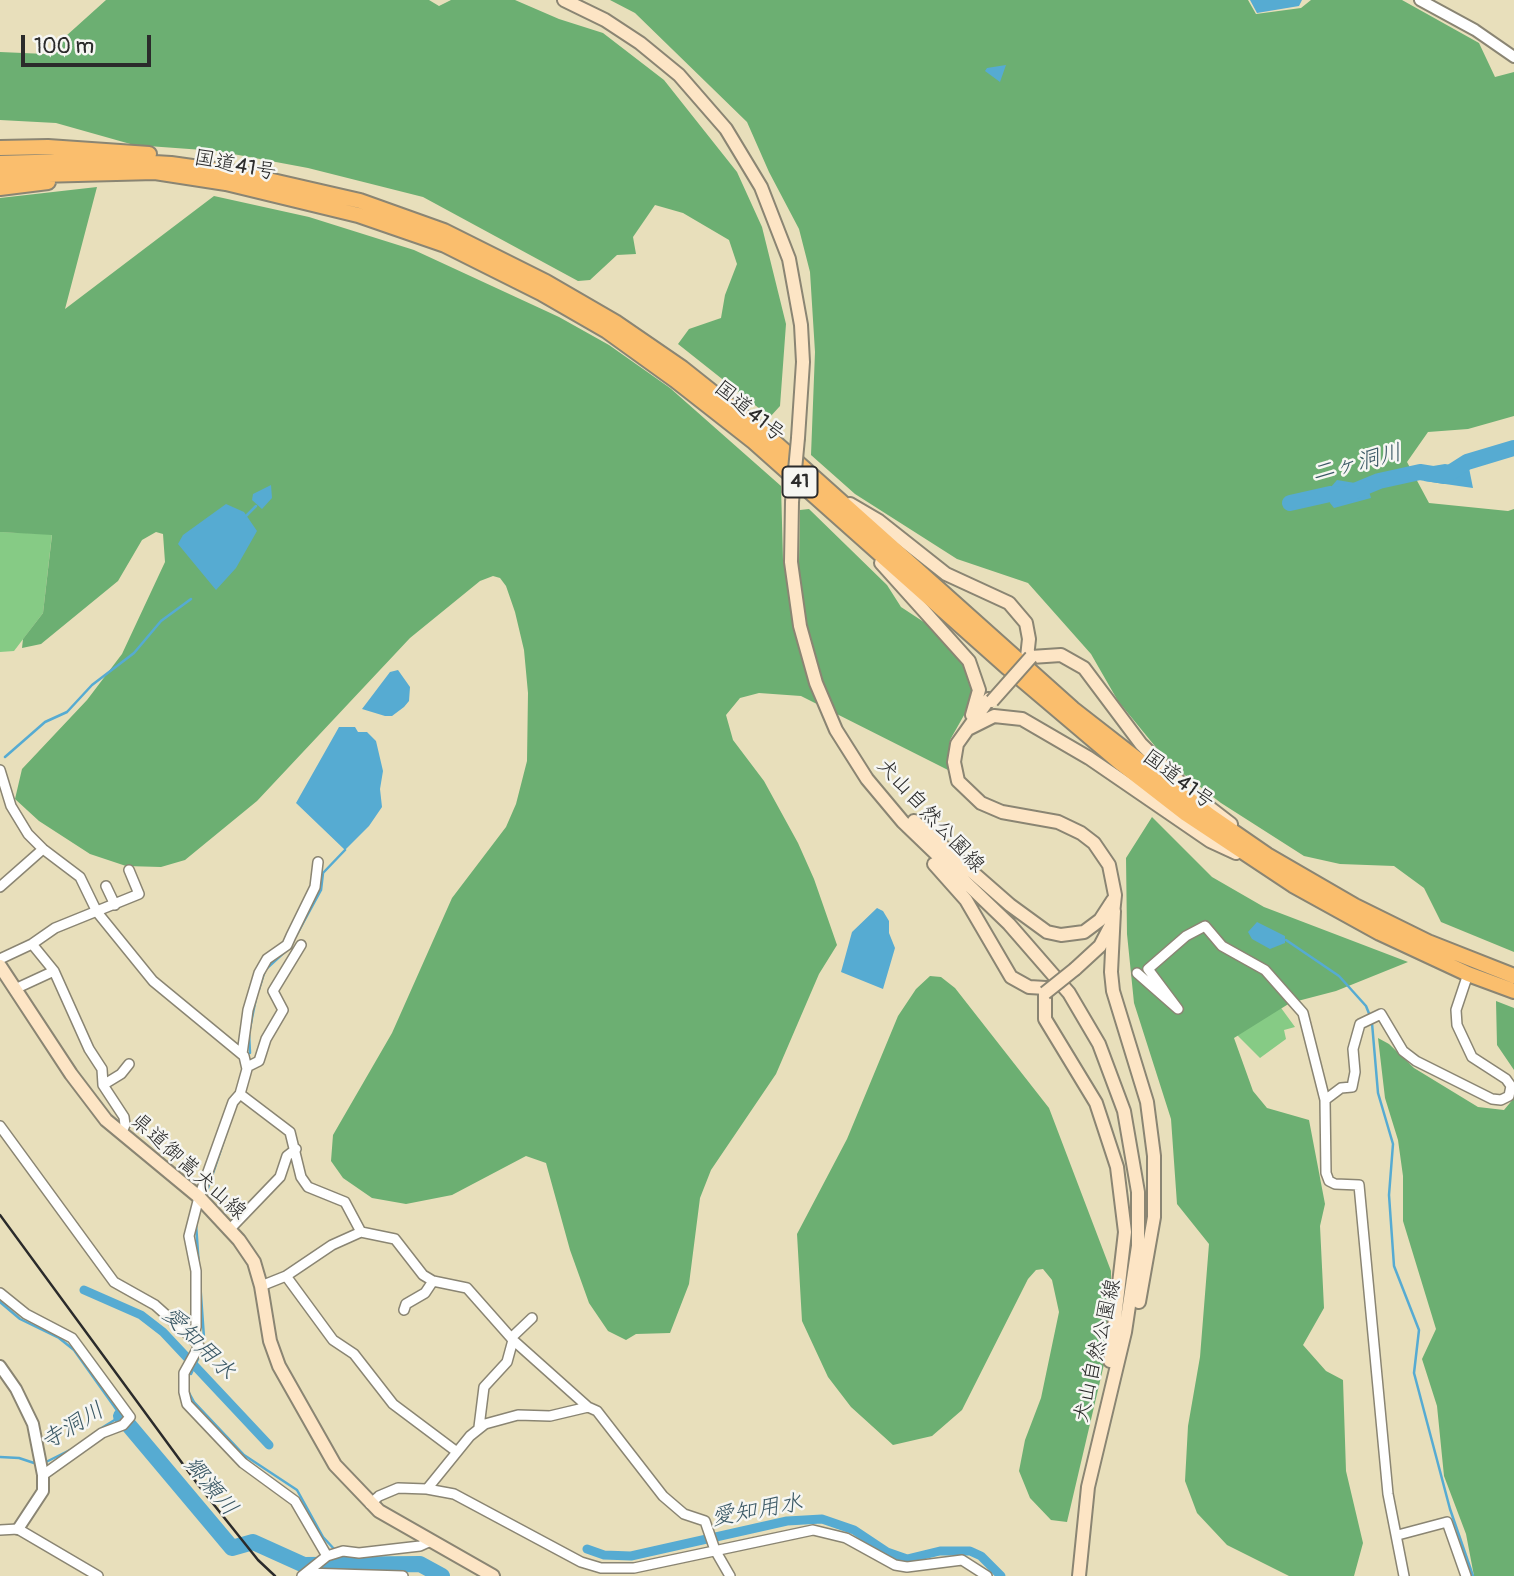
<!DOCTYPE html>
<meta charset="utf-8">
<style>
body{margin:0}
#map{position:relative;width:1514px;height:1576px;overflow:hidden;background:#e8dfbb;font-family:Pangolin,sans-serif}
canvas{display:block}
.scale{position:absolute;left:21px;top:35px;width:130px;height:32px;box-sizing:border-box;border:4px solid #2b2b2b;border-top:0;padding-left:9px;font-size:21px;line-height:24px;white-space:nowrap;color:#2b2b2b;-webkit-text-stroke:5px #f6f6f2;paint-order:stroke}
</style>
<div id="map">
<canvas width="1514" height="1576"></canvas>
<div class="scale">100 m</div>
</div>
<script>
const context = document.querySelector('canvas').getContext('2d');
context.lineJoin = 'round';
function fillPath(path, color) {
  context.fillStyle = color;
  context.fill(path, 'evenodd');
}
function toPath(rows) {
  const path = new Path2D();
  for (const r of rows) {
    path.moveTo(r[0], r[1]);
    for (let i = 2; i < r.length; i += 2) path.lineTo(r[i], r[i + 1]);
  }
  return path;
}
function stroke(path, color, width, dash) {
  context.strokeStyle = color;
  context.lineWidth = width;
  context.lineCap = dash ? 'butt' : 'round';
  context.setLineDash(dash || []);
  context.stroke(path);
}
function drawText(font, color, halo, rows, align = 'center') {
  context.font = font + ' Pangolin,"Klee One",sans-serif';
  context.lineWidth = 5;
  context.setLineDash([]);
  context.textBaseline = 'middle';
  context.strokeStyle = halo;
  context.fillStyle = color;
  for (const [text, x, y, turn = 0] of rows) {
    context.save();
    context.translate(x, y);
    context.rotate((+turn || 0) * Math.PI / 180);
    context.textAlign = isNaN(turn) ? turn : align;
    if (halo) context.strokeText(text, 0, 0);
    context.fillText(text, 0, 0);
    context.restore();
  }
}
fillPath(toPath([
 [0,532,52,534,43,613,14,651,0,652],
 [1276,1001,1295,1027,1284,1030,1286,1039,1260,1058,1232,1030]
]), '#86cb85');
fillPath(toPath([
 [106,0,429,0,439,6,451,0,515,0,559,19,603,33,664,80,737,172,762,227,786,324,780,406,770,417,678,344,689,329,721,318,725,295,737,264,729,240,683,213,655,205,633,237,636,254,617,255,590,280,578,281,423,197,308,168,217,151,134,145,56,123,0,120,0,52,46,54],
 [610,0,1248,0,1256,14,1301,8,1311,0,1402,0,1479,43,1495,77,1514,72,1514,416,1468,429,1428,432,1407,462,1429,503,1508,511,1514,509,1514,952,1441,922,1424,888,1394,866,1340,864,1304,856,1221,803,1168,762,1118,701,1091,654,1028,583,957,559,855,494,811,455,815,352,810,272,799,229,769,172,747,122,635,13],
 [97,187,65,309,214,196,309,217,414,250,559,317,609,345,670,388,781,486,783,560,799,563,800,510,809,509,887,585,901,607,942,634,972,678,972,701,950,740,948,770,801,696,759,693,740,698,726,715,733,740,764,781,798,843,814,879,837,945,819,974,776,1074,711,1170,700,1198,689,1284,670,1333,636,1334,626,1340,608,1331,589,1303,570,1250,546,1163,526,1156,452,1195,406,1204,372,1198,343,1178,331,1161,333,1135,392,1033,452,898,506,827,516,804,527,761,528,693,524,650,515,612,506,586,500,578,493,576,480,581,410,638,257,801,185,860,161,867,126,866,90,854,39,821,15,799,22,769,87,700,122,654,165,562,163,534,156,532,142,540,118,581,41,644,22,648,23,639,43,613,52,535,0,532,0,198],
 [1152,817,1212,877,1264,907,1408,962,1336,991,1290,1003,1234,1038,1253,1091,1267,1108,1309,1120,1325,1204,1320,1226,1324,1308,1303,1345,1326,1371,1343,1380,1346,1471,1363,1543,1354,1576,1289,1576,1227,1545,1197,1513,1185,1481,1188,1426,1200,1357,1209,1244,1177,1204,1171,1119,1134,1003,1127,934,1126,858],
 [930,976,941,977,955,988,1049,1108,1111,1271,1111,1307,1105,1360,1067,1522,1051,1520,1030,1498,1019,1471,1025,1440,1041,1398,1059,1312,1052,1280,1043,1269,1036,1270,1028,1279,962,1410,932,1436,893,1445,851,1407,828,1377,802,1321,797,1234,847,1139,898,1016,916,989],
 [1496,1001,1514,1008,1514,1070,1497,1045],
 [1378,1038,1389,1044,1414,1068,1478,1107,1504,1110,1514,1098,1514,1576,1474,1576,1466,1534,1444,1476,1437,1406,1422,1359,1436,1329,1403,1221,1403,1176,1398,1140,1385,1098]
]), '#6caf72');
fillPath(toPath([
 [1250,0,1302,0,1299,6,1257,13],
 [1006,65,1000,82,985,71,987,68],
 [1445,464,1469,468,1473,488,1424,481,1424,471,1427,467],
 [1337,480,1367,485,1371,498,1334,508,1330,503,1331,487],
 [271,485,272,498,262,509,252,500,253,494],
 [226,504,244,512,257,531,236,568,216,590,178,544,183,535],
 [398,670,410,687,409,701,404,707,392,716,385,716,362,709,390,672],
 [339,727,355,727,358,732,367,732,376,741,383,771,380,789,382,807,369,826,345,850,296,803],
 [877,908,883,911,889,921,889,933,895,948,883,989,841,972,852,932],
 [1257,922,1285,936,1285,943,1270,949,1252,939,1248,932]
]), '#56abd2');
stroke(toPath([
 [246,516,256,506],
 [5,757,45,722,67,712,92,685,134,653,161,621,191,599],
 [296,936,321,890,323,873,345,850],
 [1286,940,1339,976,1366,1006,1370,1016],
 [259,989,265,970,289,948],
 [1372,1023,1378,1093,1393,1144,1389,1195,1394,1266,1419,1330,1414,1373,1450,1509,1473,1576],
 [250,1053,249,1033,256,998],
 [206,1194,230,1122],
 [196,1224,204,1338],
 [0,1302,20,1319,59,1338,74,1350,121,1416,100,1429],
 [191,1374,198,1359],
 [188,1391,194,1402,244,1455,297,1490,323,1537,335,1550],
 [0,1457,19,1458,37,1464],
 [44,1463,72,1449],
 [340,1554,345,1564]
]), '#56abd2', 2.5);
stroke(toPath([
 [84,1290,141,1315,163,1332,269,1445],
 [587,1549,604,1555,631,1556,787,1521,822,1519,854,1530,887,1552,907,1559,940,1551,970,1551,981,1556,1001,1576]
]), '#56abd2', 9);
stroke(toPath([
 [1290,503,1330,494,1345,495,1379,481,1420,472,1445,476,1467,462,1514,448],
 [121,1416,232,1548,253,1542,304,1565,420,1564,442,1576]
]), '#56abd2', 16);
const minor = toPath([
 [0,770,11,806,28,834,43,849,80,877,97,912,153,981,244,1056,247,1069,240,1094,290,1132,301,1177,308,1187,345,1202,361,1232],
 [106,886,115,905],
 [0,887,43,849],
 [32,944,54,971,89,1049,102,1069,103,1085,124,1117,125,1125,122,1132],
 [0,959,32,944,55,928,139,894,129,870],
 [1137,973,1178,1009,1148,969,1186,936,1205,926,1222,946,1265,970,1303,1013,1325,1100,1326,1173,1329,1181,1335,1184,1359,1185,1388,1494,1404,1576],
 [15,989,54,971],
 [242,1054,248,1010,259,973,267,959,287,945,291,936,315,887,318,862],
 [247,1067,259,1061,266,1039,283,1010,273,991,301,945],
 [103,1085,121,1074,129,1064],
 [240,1094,233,1102,199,1197,189,1236,196,1271,196,1327,193,1339,199,1346,184,1373,184,1392,187,1404,243,1463,295,1501,327,1556],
 [1325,1100,1341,1088,1352,1087,1355,1072,1353,1049,1360,1024,1381,1014,1403,1051,1416,1061,1492,1099,1501,1100,1509,1096,1511,1086,1506,1079,1472,1057,1457,1025,1456,1010,1468,974],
 [0,1126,114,1282,155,1305,193,1339],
 [230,1229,280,1177,287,1156,296,1149],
 [286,1276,333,1340,354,1354,393,1404,457,1452],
 [261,1286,286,1276,332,1245,361,1232,395,1239,423,1275,433,1281,467,1288,513,1340,588,1407,597,1411,663,1496,684,1514,705,1521,715,1550,730,1576],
 [0,1293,26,1314,72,1338,130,1417,123,1425,102,1433,43,1475],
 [404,1310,406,1304,425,1293,433,1281],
 [511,1338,532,1318],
 [479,1427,484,1387,507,1362,513,1340],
 [427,1489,454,1494,581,1562,601,1568,634,1568,813,1530,846,1538,895,1565,907,1567,962,1560,987,1576],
 [370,1504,379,1496,398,1488,427,1489,470,1436,485,1424,518,1415,550,1416,588,1407],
 [0,1530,18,1529,98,1576],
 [1398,1535,1447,1522,1466,1576],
 [306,1573,403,1576],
 [302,1576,327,1556,343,1551,359,1553,420,1546,431,1541]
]);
const tertiary = toPath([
 [1420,0,1475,30,1514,57],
 [0,1366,16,1389,33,1424,43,1475,43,1491,18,1529]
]);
const secondary = toPath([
 [564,0,605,20,640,43,679,75,726,129,761,187,789,259,801,325,803,362,798,438],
 [792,502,791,562,800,626,816,683,836,730,867,779,903,822,1009,924,1069,993,1099,1044,1124,1111,1138,1192,1138,1246,1125,1332,1088,1487,1079,1576],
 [850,504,879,521,946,574,1009,603,1026,623,1029,639,1027,657],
 [881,563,969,661,979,690,972,715],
 [1031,657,1061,655,1084,668,1141,744,1192,794,1231,824],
 [989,699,957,744,954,762,958,781,981,803,1002,812,1058,822,1081,833,1094,843,1109,865,1115,895,1112,923,1100,946,1075,969],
 [968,729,994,716,1022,719,1089,758,1210,841,1236,853],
 [914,821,1010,905,1047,932,1061,935,1084,932,1100,920,1113,900],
 [934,864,966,900,1011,977,1029,987,1046,988],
 [1114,911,1111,972,1113,991,1147,1102,1154,1156,1154,1217,1139,1302],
 [0,966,71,1074,106,1120,199,1197,239,1240,254,1262,261,1286,270,1341,279,1366,335,1465,379,1511,493,1576],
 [1045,993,1045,1019,1096,1103,1117,1167,1125,1232,1110,1361]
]);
const trunk = toPath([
 [0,148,48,147,149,154],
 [0,163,104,160,171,164,242,174,360,201,444,231,546,282,615,322,682,368,770,438,1073,709,1209,815,1267,855,1355,906,1428,942,1514,976],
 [0,176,155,172,226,183,358,215,445,245,541,293,607,331,675,380,754,442,1008,668,1119,762,1186,814,1293,885,1380,933,1468,974,1514,991],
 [0,188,48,182]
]);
stroke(minor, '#8a8573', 12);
stroke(tertiary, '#8a8573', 14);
stroke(secondary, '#8a8573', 16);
stroke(trunk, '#8a8573', 18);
stroke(minor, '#fff', 9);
stroke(tertiary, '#fff', 10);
stroke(secondary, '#fde5c5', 12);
stroke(trunk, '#fabe6d', 14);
stroke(toPath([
 [0,1215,199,1486,258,1560,275,1576]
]), '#2b2b2b', 2.5);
const secondaryBridge = toPath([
 [792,502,798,438],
 [992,701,1031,657],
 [1045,993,1075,969]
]);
stroke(secondaryBridge, '#8a8573', 16, []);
stroke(secondaryBridge, '#fde5c5', 12);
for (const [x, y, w] of [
 [800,482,35]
]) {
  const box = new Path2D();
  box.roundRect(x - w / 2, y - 15.5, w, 31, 5);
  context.fillStyle = '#f6f6f2';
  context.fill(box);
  stroke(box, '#2b2b2b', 2);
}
drawText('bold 19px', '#2b2b2b', null, [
 ["41",800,482]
]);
drawText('21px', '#2b2b2b', '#f6f6f2', [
 ["国道41号",235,166,11],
 ["国道41号",749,412,39],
 ["国道41号",1178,780,37],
 ["犬山自然公園線",930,816,47],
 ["県道御嵩犬山線",188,1167,42],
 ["犬山自然公園線",1098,1351,-77]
]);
drawText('italic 23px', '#3a5865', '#f6f6f2', [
 ["二ヶ洞川",1357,464,-14],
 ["愛知用水",198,1344,45],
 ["寺洞川",73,1427,-31],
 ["郷瀬川",210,1487,50],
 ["愛知用水",757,1511,-10]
]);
</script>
